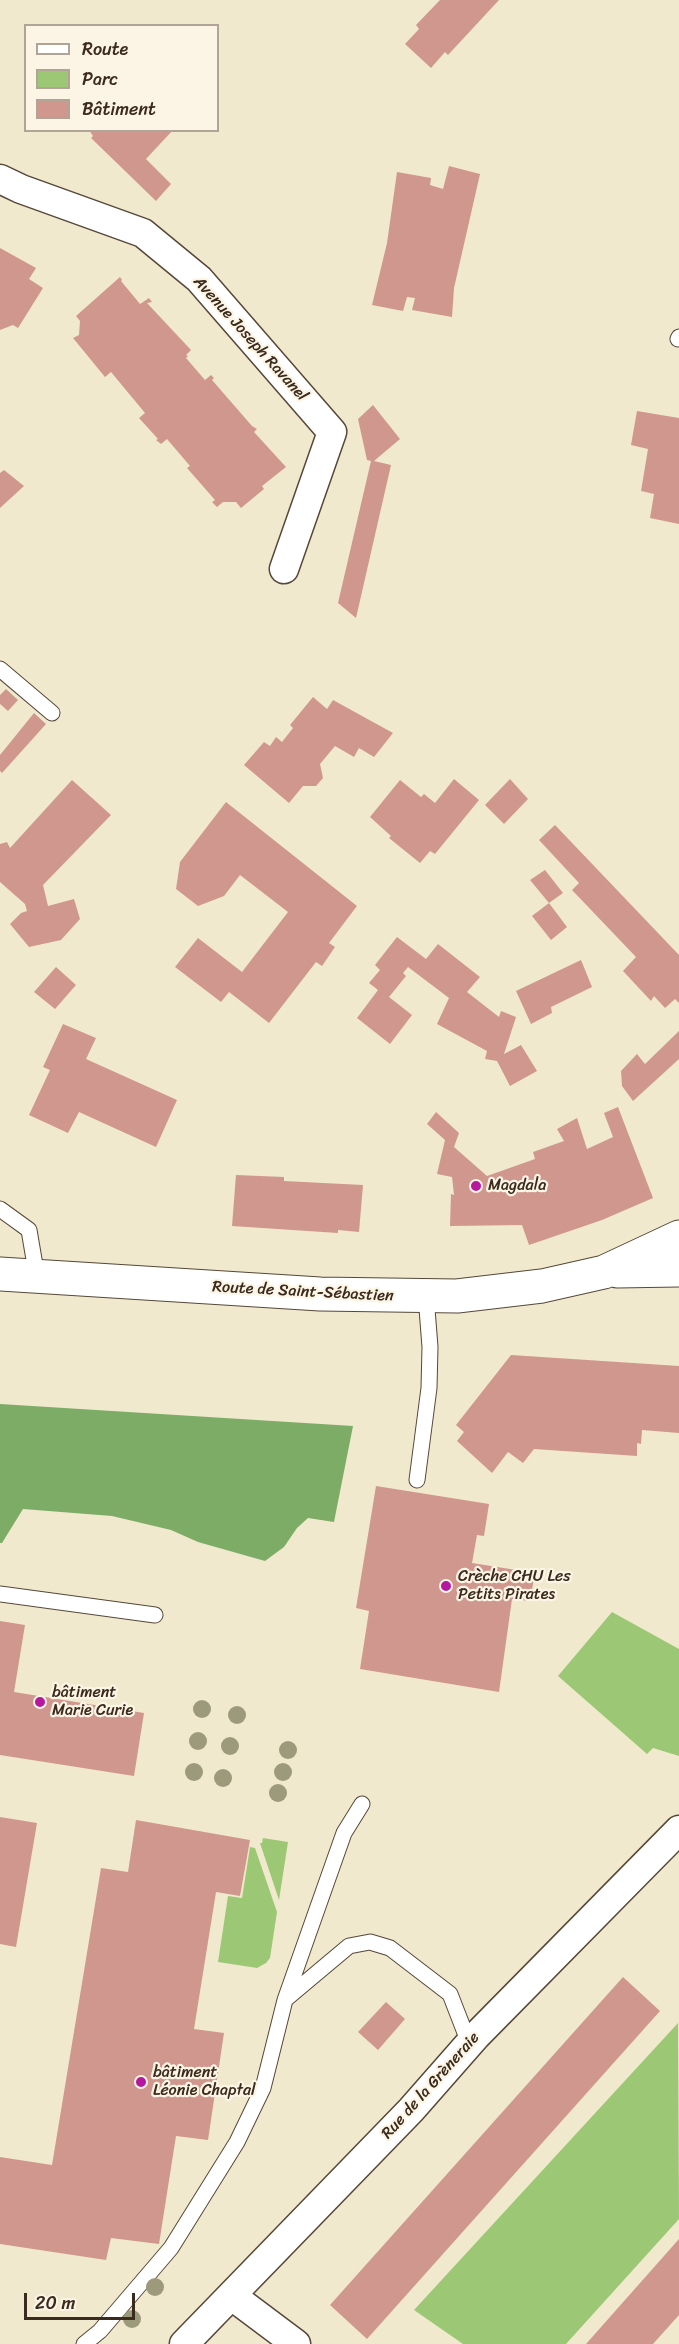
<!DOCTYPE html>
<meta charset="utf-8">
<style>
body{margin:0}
#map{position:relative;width:679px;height:2344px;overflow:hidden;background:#f1e9ce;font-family:Sriracha,sans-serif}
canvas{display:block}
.legend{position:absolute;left:24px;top:24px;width:195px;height:108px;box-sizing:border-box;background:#fcf5e5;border:2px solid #afa495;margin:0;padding:8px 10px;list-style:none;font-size:18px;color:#3b2a1e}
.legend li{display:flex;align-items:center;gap:12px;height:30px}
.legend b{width:30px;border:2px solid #afa495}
.scale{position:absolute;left:24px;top:2293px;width:111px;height:27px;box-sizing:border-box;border:3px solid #3b2a1e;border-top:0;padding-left:8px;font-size:18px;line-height:21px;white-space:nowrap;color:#3b2a1e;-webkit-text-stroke:4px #fcf5e5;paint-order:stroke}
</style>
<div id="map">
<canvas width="679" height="2344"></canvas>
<ul class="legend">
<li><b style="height:8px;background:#fff"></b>Route</li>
<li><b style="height:16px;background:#9cc875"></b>Parc</li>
<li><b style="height:16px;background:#d0978e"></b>Bâtiment</li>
</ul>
<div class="scale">20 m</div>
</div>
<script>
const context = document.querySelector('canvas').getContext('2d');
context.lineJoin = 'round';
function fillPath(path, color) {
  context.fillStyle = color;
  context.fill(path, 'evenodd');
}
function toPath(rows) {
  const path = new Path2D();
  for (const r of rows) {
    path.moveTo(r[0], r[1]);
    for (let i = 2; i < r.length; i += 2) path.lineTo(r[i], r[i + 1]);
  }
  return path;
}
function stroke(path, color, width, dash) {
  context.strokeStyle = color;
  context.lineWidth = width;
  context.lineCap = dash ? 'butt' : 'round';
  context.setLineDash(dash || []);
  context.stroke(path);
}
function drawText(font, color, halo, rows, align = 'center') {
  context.font = font + ' Sriracha,sans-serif';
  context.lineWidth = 4.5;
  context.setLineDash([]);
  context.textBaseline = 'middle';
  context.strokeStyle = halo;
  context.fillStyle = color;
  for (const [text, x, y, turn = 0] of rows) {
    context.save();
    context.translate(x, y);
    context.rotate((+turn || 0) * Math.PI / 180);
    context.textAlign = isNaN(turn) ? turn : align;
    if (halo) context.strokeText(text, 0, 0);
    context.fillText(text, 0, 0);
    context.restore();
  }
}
fillPath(toPath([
 [612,1612,679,1649,679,1756,653,1748,647,1754,558,1676],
 [263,1838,288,1842,279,1900,260,1843,262,1843],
 [250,1847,255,1848,277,1912,270,1958,266,1963,257,1968,218,1962,228,1896,242,1898],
 [678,2023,679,2219,566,2344,463,2344,414,2310]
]), '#9cc875');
fillPath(toPath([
 [0,1404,353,1426,334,1522,308,1518,297,1528,284,1547,265,1561,198,1542,171,1530,112,1516,23,1509,2,1543,0,1543]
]), '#7dac66');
fillPath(toPath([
 [440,0,499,0,448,55,445,52,431,68,405,44,419,29,416,25],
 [89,130,173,130,146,159,171,184,156,201,91,138,93,136],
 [449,166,480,174,454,288,452,317,412,310,415,298,407,297,403,311,372,305,387,243,397,172,431,178,430,185,443,189],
 [0,248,36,268,29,279,43,288,18,328,13,325,0,330],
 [120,277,122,280,121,281,140,304,149,298,152,302,147,303,191,350,186,355,188,356,186,358,205,380,211,375,214,378,212,380,252,426,257,429,254,432,286,467,262,486,264,489,241,508,236,502,223,502,217,507,212,502,215,500,187,468,190,466,167,439,161,444,156,440,158,439,139,418,145,413,111,372,105,377,73,338,79,335,80,321,76,316],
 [373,405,400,439,374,461,391,465,356,618,338,603,371,461,367,460,358,419],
 [637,411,679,418,679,524,650,518,654,494,641,491,648,449,631,445],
 [4,470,24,486,0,508,0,473],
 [6,689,18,700,8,711,0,704,0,695],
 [313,697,327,709,333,700,393,733,374,757,359,748,354,757,335,746,320,764,323,778,316,786,303,786,289,803,244,765,264,742,270,746,276,737,282,742,293,728,290,725],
 [34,713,46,724,2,773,0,771,0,755],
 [454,779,479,800,435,854,430,851,420,863,389,838,391,836,370,817,400,780,421,797,424,794,435,803],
 [510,779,528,799,504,824,485,805],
 [72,780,111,815,43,885,48,906,74,899,80,919,61,940,29,947,10,924,21,913,27,911,25,904,0,882,0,844,7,842,10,848],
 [226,802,357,906,329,943,335,947,322,966,316,962,269,1023,229,992,221,1002,175,967,198,938,242,972,288,912,240,875,224,896,198,906,176,889,180,862],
 [555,825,679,955,679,1003,675,999,665,1008,654,996,651,1001,623,971,636,957,572,890,579,883,539,840],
 [545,870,563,893,549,903,530,880],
 [549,903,567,927,551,940,532,916],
 [397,937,426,959,438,944,480,977,467,992,499,1017,501,1011,516,1017,504,1054,521,1045,537,1071,510,1086,497,1061,485,1059,487,1051,437,1024,449,998,408,967,403,973,406,976,389,997,412,1015,390,1044,357,1018,378,990,369,983,380,970,375,965],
 [581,960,592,987,551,1007,552,1013,531,1024,516,991],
 [56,967,76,985,55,1009,34,992],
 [63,1024,96,1038,86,1059,177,1100,156,1147,79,1112,68,1133,29,1115,50,1070,43,1067],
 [679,1031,679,1059,633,1101,622,1086,621,1071,637,1054,645,1064],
 [618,1107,653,1198,602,1220,529,1245,522,1225,450,1226,451,1194,454,1195,452,1177,437,1174,445,1140,427,1124,436,1112,459,1133,454,1147,487,1176,535,1159,533,1152,564,1141,557,1129,577,1118,587,1149,613,1137,604,1113],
 [236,1175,284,1177,284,1181,363,1185,359,1232,338,1230,338,1233,232,1226],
 [511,1355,679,1366,679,1433,642,1430,641,1444,637,1443,637,1456,534,1449,523,1463,508,1452,492,1473,457,1441,464,1432,456,1425],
 [376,1486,489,1504,484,1536,477,1535,472,1563,535,1573,530,1601,512,1599,499,1692,360,1669,369,1611,356,1608],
 [0,1621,25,1625,14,1692,144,1713,134,1776,0,1755],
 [0,1817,37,1823,16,1947,0,1944],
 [136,1820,250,1840,240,1896,216,1892,194,2029,224,2033,208,2140,176,2136,159,2244,111,2238,106,2260,0,2244,0,2157,52,2165,101,1868,128,1872],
 [623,1977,660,2011,367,2339,330,2305],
 [386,2002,405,2019,378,2050,358,2032],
 [679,2239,679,2315,653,2344,586,2344]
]), '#d0978e');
const lane = toPath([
 [678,339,679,337],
 [0,669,52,713],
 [0,1209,29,1230,37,1277],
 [417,1480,429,1388,430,1347,426,1296],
 [0,1594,155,1615],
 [287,1998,349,1946,370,1942,390,1948,450,1994,469,2043],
 [84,2344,100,2331,171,2248,237,2142,263,2088,285,2000,344,1833,362,1804]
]);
const street = toPath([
 [0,179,21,189,143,233,199,279,332,432,284,569],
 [232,2296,296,2344],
 [184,2344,411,2110,476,2036,679,1830]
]);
const secondary = toPath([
 [617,1271,679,1270],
 [0,1274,320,1294,457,1296,542,1286,604,1272,679,1237]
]);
stroke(lane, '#564738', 17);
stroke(street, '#564738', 31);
stroke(secondary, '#564738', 35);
stroke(lane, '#fff', 15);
stroke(street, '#fff', 28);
stroke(secondary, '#fff', 33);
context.fillStyle = '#9d9a7c';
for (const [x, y] of [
 [202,1709],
 [237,1715],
 [198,1741],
 [230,1746],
 [288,1750],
 [194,1772],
 [283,1772],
 [223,1778],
 [278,1793],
 [155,2287],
 [132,2319]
]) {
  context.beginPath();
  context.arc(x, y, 9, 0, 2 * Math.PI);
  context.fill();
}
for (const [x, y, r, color] of [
 [476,1186,6,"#b5179e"],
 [446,1586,6,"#b5179e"],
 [40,1702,6,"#b5179e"],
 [141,2082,6,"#b5179e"]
]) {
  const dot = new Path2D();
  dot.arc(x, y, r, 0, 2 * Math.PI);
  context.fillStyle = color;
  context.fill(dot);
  stroke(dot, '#fcf5e5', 2);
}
drawText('16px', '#3b2a1e', '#fcf5e5', [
 ["Avenue Joseph Ravanel",250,339,48],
 ["Route de Saint-Sébastien",303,1292,3],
 ["Rue de la Grèneraie",431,2086,-48]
]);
drawText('16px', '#3b2a1e', '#fcf5e5', [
 ["Magdala",488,1186],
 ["Crèche CHU Les",458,1577],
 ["Petits Pirates",458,1595],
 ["bâtiment",52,1693],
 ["Marie Curie",52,1711],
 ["bâtiment",153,2073],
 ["Léonie Chaptal",153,2091]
], 'left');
</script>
